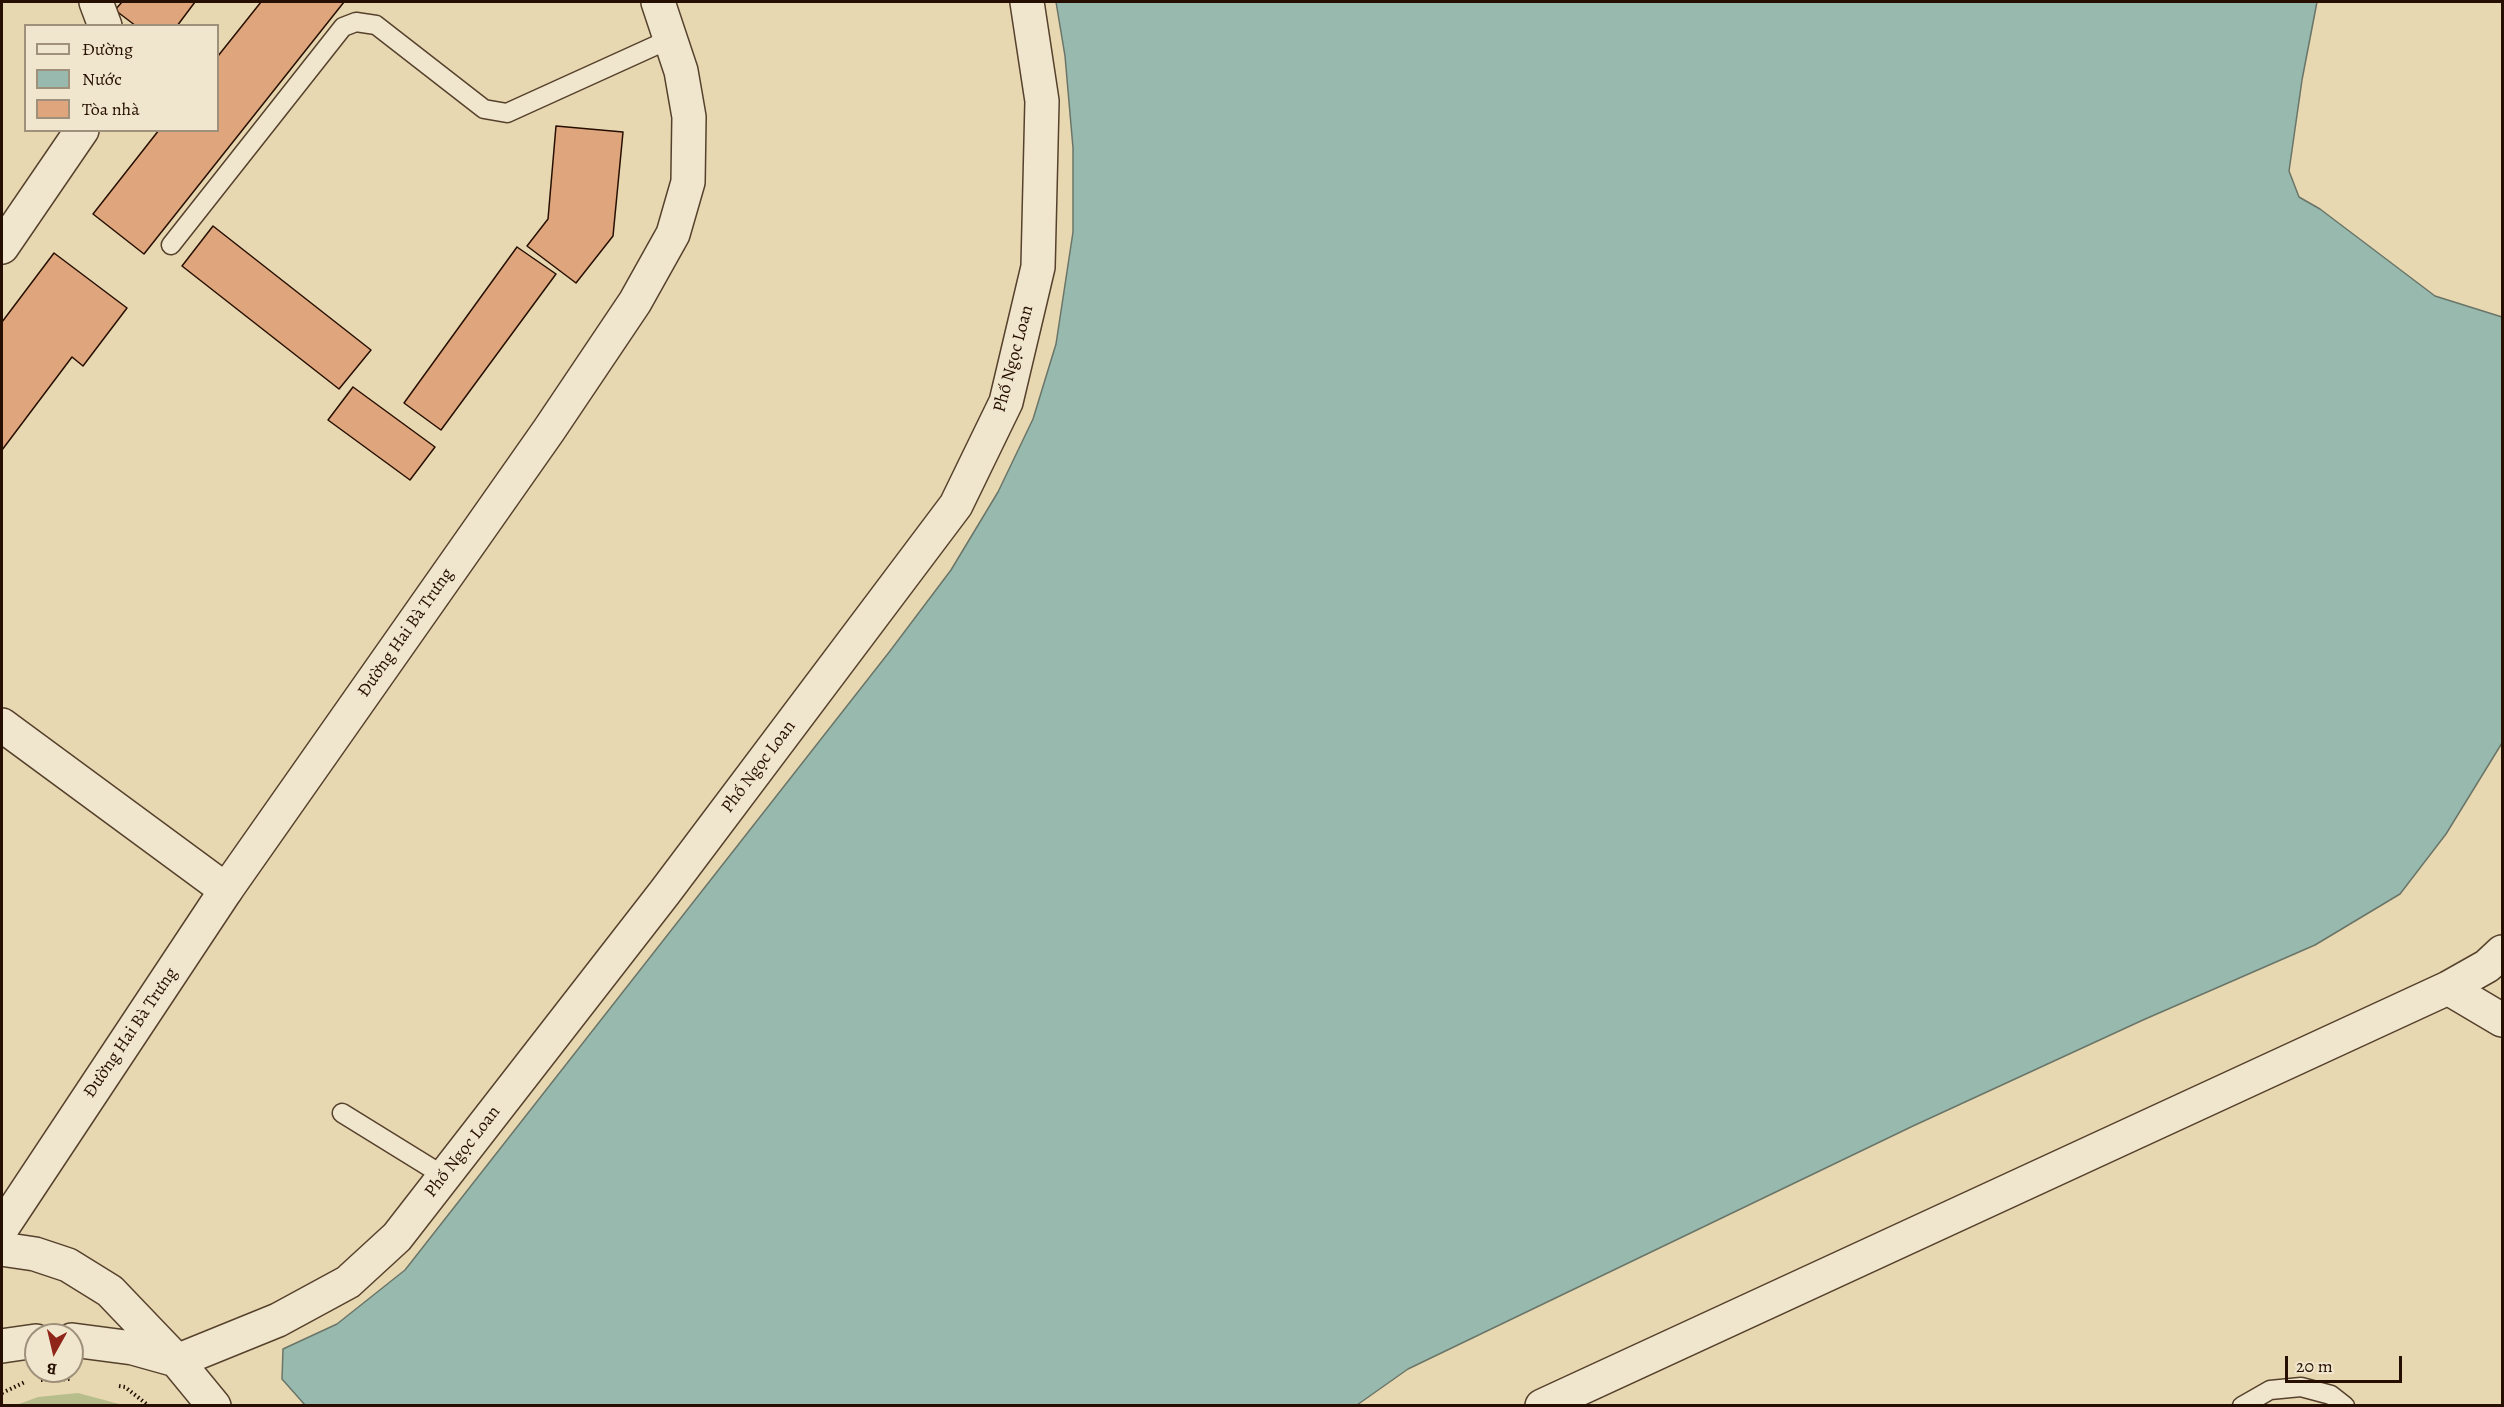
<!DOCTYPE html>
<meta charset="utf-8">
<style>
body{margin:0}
#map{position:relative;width:2504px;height:1407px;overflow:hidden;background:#e8d8b2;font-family:Alegreya,serif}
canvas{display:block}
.frame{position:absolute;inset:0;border:3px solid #260f00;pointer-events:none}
.legend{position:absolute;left:24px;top:24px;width:195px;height:108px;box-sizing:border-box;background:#f0e6cd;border:2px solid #9f907b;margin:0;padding:8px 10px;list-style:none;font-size:18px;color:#260f00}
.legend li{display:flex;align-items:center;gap:12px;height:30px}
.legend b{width:30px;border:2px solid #9f907b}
.north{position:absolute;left:24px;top:1323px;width:60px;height:60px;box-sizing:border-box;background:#f0e6cd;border:2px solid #9f907b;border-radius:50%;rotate:188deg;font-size:16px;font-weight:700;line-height:24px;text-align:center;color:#260f00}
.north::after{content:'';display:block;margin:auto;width:21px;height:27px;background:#8f2418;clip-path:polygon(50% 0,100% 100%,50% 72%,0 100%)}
.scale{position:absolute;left:2285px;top:1356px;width:117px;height:27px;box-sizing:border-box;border:3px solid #260f00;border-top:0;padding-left:8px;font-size:18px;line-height:21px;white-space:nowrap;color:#260f00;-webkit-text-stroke:4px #f0e6cd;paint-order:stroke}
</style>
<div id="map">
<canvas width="2504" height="1407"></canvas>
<div class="frame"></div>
<ul class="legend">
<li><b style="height:8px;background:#f0e6cd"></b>Đường</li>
<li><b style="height:16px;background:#97b9ae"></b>Nước</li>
<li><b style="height:16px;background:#dfa67d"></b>Tòa nhà</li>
</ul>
<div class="north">B</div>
<div class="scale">20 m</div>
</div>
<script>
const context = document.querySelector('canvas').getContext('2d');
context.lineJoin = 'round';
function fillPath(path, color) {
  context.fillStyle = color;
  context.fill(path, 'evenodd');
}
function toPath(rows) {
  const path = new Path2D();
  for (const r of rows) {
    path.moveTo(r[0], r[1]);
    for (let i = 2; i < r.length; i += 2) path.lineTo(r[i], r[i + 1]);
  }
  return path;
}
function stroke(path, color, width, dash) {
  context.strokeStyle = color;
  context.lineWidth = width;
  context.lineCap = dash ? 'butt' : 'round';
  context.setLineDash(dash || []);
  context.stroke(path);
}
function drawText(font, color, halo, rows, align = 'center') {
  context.font = font + ' Alegreya,serif';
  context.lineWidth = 6;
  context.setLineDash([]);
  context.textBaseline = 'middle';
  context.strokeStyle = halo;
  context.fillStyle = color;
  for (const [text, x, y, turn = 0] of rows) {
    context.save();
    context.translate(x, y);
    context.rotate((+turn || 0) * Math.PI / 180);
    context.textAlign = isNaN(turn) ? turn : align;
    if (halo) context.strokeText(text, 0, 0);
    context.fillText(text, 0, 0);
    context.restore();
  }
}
fillPath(toPath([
 [78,1393,123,1405,16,1405,38,1397]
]), '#b7be8c');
const water = toPath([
 [1056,2,2317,2,2302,80,2289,171,2299,197,2320,209,2435,296,2502,317,2502,743,2446,834,2400,894,2315,945,2143,1020,1913,1126,1408,1369,1357,1405,305,1405,282,1379,283,1349,337,1324,405,1270,890,651,951,570,998,492,1033,419,1056,344,1073,232,1073,148,1065,56,1056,2]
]);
fillPath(water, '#97b9ae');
stroke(water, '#6a7568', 1.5);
const building = toPath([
 [122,2,195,2,177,26,136,26,115,10,122,2],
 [261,2,344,2,144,254,93,214,159,130,218,130,218,56,261,2],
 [556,126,623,132,613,236,576,283,527,246,548,219,556,126],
 [213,226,371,350,339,389,182,266,213,226],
 [517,247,556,274,441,430,404,403,517,247],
 [54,253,127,308,83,366,72,357,2,450,2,322,54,253],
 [353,387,435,447,410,480,328,420,353,387]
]);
fillPath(building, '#dfa67d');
stroke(building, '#260f00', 1.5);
const service = toPath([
 [171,245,343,27,356,22,376,25,484,109,507,113,670,39],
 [342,1113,444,1176],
 [2242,1406,2270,1390,2301,1387,2331,1395,2345,1406]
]);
const minor = toPath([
 [96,2,105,26],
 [2,247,82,130],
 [2,725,226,890],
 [2448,988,2502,1020],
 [177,1361,278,1320,348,1282,397,1237,665,892,956,505,1006,402,1038,267,1042,101,1027,2],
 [1542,1406,2448,988,2487,966,2502,952]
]);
const tertiary = toPath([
 [2,1228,226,890,549,430,635,302,673,234,688,182,689,117,681,71,658,2],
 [2,1249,35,1254,68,1265,110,1291,177,1361,214,1406],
 [72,1340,133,1348,176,1360],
 [2,1346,36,1341]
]);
stroke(service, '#56412c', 21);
stroke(minor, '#56412c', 36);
stroke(tertiary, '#56412c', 36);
stroke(toPath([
 [41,1380,70,1379],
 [119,1386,125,1387,149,1406],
 [2,1393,25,1382]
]), '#260f00', 4, [1.5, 3]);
stroke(service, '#f0e6cd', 18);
stroke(minor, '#f0e6cd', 33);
stroke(tertiary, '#f0e6cd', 33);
drawText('18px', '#260f00', '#f0e6cd', [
 ["Phố Ngọc Loan",1014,359,-75],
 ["Đường Hai Bà Trưng",406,633,-55],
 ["Phố Ngọc Loan",759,767,-53],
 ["Đường Hai Bà Trưng",131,1033,-56],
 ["Phố Ngọc Loan",463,1152,-52]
]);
</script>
